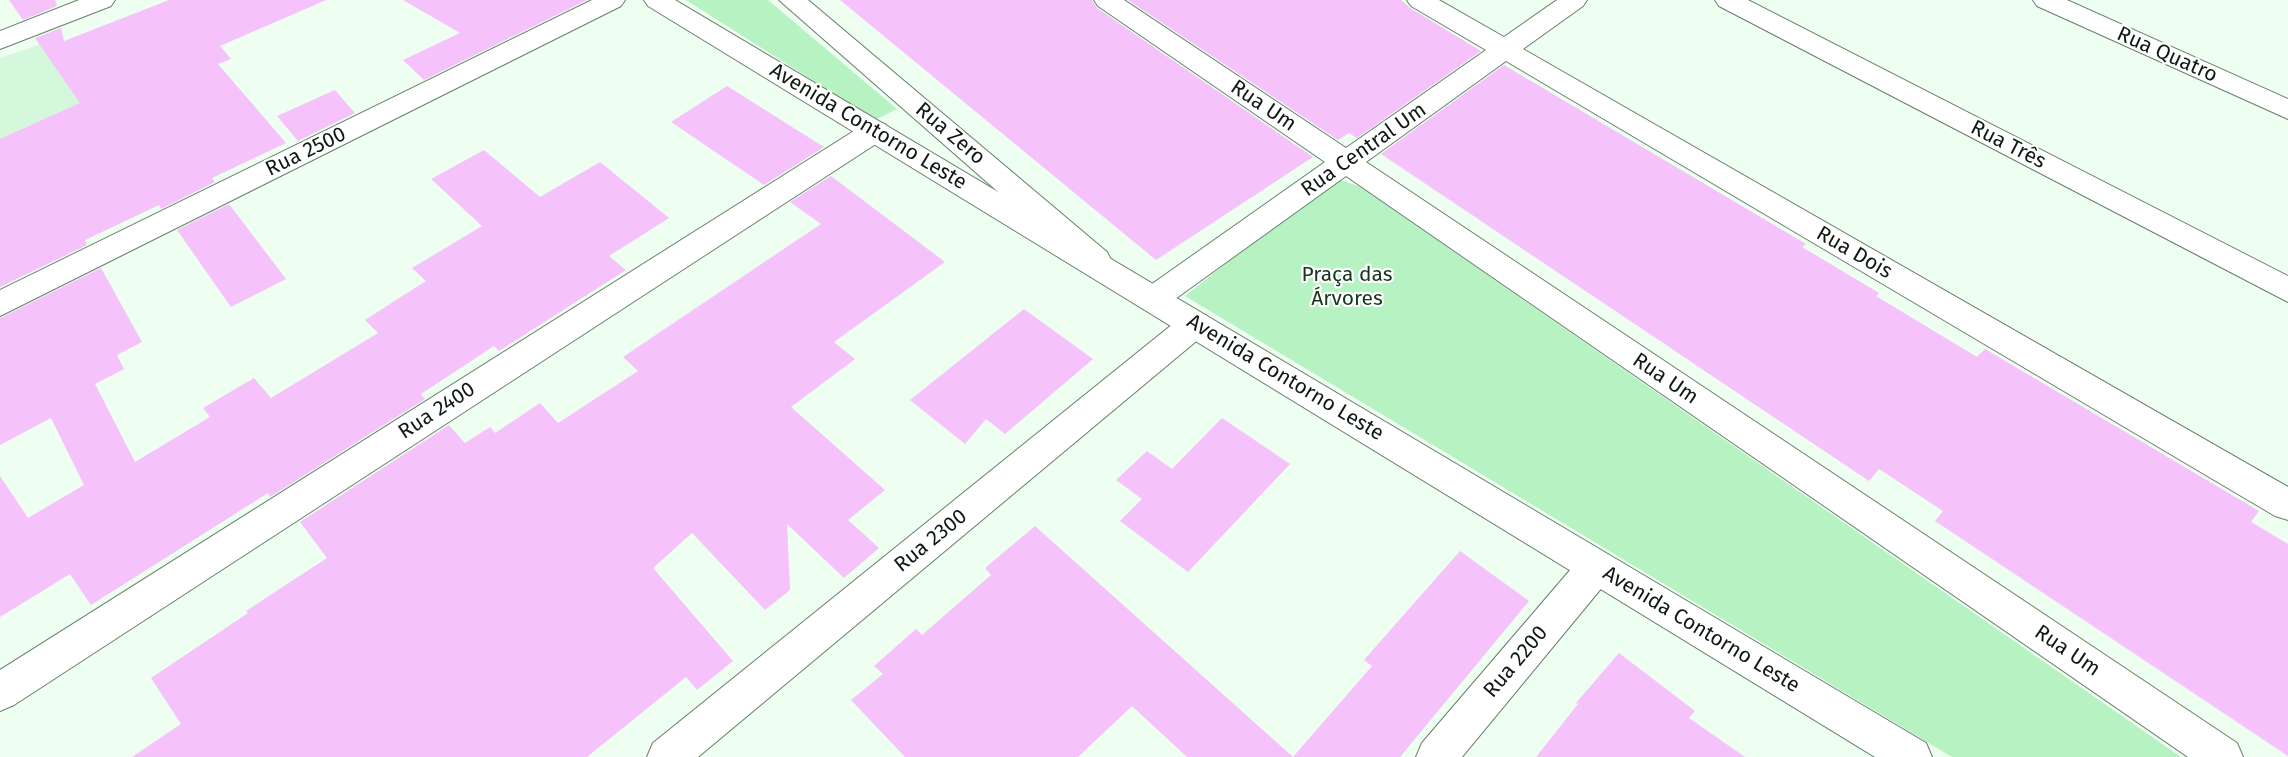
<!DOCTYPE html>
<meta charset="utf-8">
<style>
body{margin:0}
canvas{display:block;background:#eefef0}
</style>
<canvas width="2288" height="757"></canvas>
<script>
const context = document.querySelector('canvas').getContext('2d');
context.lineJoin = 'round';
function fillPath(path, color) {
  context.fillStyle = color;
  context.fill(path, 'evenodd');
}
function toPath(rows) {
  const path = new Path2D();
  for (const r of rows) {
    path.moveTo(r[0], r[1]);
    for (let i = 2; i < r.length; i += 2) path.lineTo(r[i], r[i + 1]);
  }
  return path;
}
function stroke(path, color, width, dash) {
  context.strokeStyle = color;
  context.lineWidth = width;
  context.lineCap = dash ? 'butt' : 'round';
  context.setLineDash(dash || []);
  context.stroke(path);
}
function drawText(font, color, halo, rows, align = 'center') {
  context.font = font + ' "Fira Sans",sans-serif';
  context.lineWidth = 4.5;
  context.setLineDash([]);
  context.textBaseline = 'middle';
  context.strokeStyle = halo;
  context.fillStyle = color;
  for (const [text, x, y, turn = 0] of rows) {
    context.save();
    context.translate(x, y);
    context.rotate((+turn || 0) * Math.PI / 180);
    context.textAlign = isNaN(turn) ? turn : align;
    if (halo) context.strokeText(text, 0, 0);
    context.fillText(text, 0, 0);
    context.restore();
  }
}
fillPath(toPath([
 [41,44,92,119,0,165,0,58]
]), '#d5f7db');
fillPath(toPath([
 [686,0,768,0,897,109,875,120],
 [1334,178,1361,187,2181,757,1952,757,1185,296]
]), '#b7f3c2');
fillPath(toPath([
 [9,0,55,0,57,6,23,20],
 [169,0,326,0,220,46,231,59,218,64,286,143,212,178,215,182,161,209,159,205,85,240,87,245,0,287,0,139,80,103,35,38,61,28,64,41],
 [403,0,587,0,424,80,403,60,460,33],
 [840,0,1092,0,1097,8,1313,157,1156,260],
 [1128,0,1401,0,1410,8,1481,51,1357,138,1349,133,1338,140],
 [1504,65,1806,244,1802,247,1879,293,1876,296,1977,357,1985,349,2259,511,2251,522,2288,544,2288,756,1935,521,1943,511,1879,469,1869,481,1381,154],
 [727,86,824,147,764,185,671,122],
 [335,90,355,113,298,141,277,116],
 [484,150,540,197,600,162,669,218,609,256,626,270,499,351,494,346,421,394,425,399,270,497,268,493,91,605,70,574,0,617,0,476,28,518,84,485,51,418,0,445,0,318,101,268,142,342,117,355,124,369,95,384,135,462,210,417,203,408,254,378,271,398,378,333,365,320,426,281,412,268,482,226,431,179],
 [831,176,945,262,834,342,855,359,791,407,885,490,848,520,879,548,844,578,787,524,790,590,765,610,692,533,653,568,733,661,697,690,686,677,587,757,132,757,181,724,151,678,248,613,246,611,327,558,300,522,449,425,465,443,490,427,495,433,540,403,558,423,638,371,623,357,821,224,790,202],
 [229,204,286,279,231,307,177,230],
 [1024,309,1093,359,1005,434,986,419,965,444,910,400],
 [1222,418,1290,464,1188,572,1120,521,1142,499,1116,480,1147,451,1172,469],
 [1035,526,1293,757,1372,666,1364,660,1460,551,1529,601,1400,757,1187,757,1132,706,1078,757,905,757,851,700,883,674,874,666,916,629,922,635,991,575,985,568],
 [1619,653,1695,711,1689,718,1745,757,1536,757,1578,704,1576,703]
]), '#f6c2fc');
const minor = toPath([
 [592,0,625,0,621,6,0,316,0,290,592,0],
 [779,0,808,0,1107,252,1111,260,1107,268,1096,271,1085,268,779,0],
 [1094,0,1124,0,1346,148,1486,50,1411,6,1407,0,1439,0,1504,37,1557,0,1587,0,1583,6,1523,49,2288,487,2288,520,2275,516,1506,61,1366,162,2237,743,2243,757,2188,757,1346,176,1164,307,1153,311,1142,307,1137,299,1142,291,1325,162,1098,6,1094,0],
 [1715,0,1748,0,2288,276,2288,302,1719,6,1715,0],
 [2033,0,2067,0,2288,99,2288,119,2037,6,2033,0],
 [875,121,885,124,889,131,885,138,14,705,0,711,0,670,865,124,875,121],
 [1195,312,1206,315,1211,324,1206,333,698,757,647,757,653,743,1184,315,1195,312],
 [1596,551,1609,555,1614,567,1609,579,1462,757,1416,757,1422,743,1583,555,1596,551]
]);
const major = toPath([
 [79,0,115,0,111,6,0,49,0,31,79,0],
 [644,0,675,0,1926,743,1932,757,1875,757,648,6,644,0]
]);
stroke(minor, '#677f6b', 2);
stroke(major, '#677f6b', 2);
fillPath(minor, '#fff');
fillPath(major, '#fff');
drawText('21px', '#0f1911', '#fff', [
 ["Rua Quatro",2167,55,24],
 ["Rua Um",1263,106,34],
 ["Avenida Contorno Leste",868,127,31],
 ["Rua Zero",950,134,40],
 ["Rua Três",2008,145,27],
 ["Rua Central Um",1364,150,-35],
 ["Rua 2500",306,152,-26],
 ["Rua Dois",1854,253,30],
 ["Avenida Contorno Leste",1285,378,31],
 ["Rua Um",1665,379,34],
 ["Rua 2400",437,411,-33],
 ["Rua 2300",931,541,-39],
 ["Avenida Contorno Leste",1701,630,31],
 ["Rua Um",2067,651,34],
 ["Rua 2200",1516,662,-50]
]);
drawText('21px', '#15371e', '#fff', [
 ["Praça das",1347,275],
 ["Árvores",1347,299]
]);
</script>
